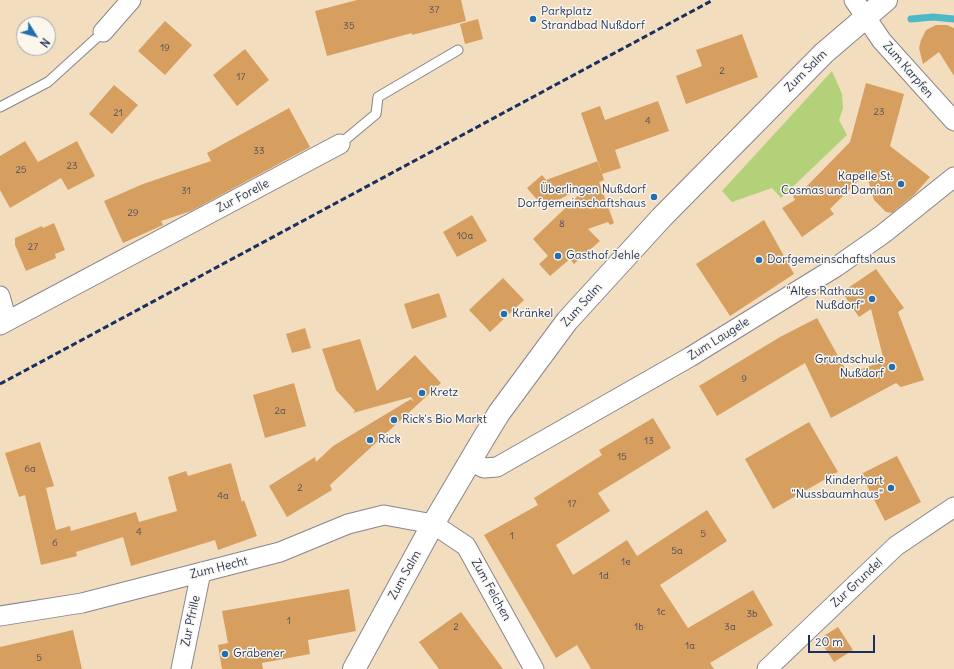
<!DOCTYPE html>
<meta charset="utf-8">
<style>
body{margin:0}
#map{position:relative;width:954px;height:669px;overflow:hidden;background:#f3ddbf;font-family:Delius,sans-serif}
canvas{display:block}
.north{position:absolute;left:16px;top:16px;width:40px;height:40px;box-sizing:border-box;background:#fbf7ec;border:1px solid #a1a7b3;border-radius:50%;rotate:127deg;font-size:11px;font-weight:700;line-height:16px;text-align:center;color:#1b2f5e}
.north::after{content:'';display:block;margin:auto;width:14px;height:18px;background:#1f6fb2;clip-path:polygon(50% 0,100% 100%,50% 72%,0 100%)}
.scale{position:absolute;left:808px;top:635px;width:67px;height:18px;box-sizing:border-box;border:2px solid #1b2f5e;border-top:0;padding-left:5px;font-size:12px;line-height:14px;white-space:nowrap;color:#1b2f5e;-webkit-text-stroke:3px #fbf7ec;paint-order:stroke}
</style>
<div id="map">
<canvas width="954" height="669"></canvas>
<div class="north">N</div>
<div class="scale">20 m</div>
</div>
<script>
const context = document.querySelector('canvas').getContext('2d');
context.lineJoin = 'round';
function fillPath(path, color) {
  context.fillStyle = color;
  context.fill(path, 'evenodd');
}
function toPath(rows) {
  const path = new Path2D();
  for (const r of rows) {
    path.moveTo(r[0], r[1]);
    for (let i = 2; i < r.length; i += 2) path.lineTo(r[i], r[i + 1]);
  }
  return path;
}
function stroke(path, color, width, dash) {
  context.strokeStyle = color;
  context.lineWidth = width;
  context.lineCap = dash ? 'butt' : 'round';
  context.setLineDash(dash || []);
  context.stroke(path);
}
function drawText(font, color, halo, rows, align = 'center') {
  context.font = font + ' Delius,sans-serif';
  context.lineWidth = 3;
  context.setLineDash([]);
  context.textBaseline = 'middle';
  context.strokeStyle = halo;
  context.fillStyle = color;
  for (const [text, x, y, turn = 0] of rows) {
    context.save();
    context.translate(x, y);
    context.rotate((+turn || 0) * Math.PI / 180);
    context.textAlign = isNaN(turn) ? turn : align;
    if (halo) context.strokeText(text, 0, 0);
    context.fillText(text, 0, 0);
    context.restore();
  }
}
fillPath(toPath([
 [832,71,842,94,843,108,839,120,847,135,781,198,772,188,732,202,722,191]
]), '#b2d178');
stroke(toPath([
 [911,19,933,17,954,19]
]), '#4cb9c7', 7);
fillPath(toPath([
 [357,0,461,0,466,21,412,35,412,33,327,56,315,11],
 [478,19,483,39,465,44,460,24],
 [165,21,192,45,165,75,138,51],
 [936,25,947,25,954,28,954,76,939,52,923,64,919,48,921,40,926,30],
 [742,34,758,77,686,104,676,76,702,66,696,50],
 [245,49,269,80,237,106,213,75],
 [866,83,904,94,890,146,930,177,914,195,892,213,886,212,874,200,866,173,830,209,834,214,802,237,782,208,795,200,793,196,807,186,850,142],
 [114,85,138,105,112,134,89,114],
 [658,101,669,131,615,150,621,168,602,174,581,113,600,106,605,120],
 [289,108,310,147,191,211,161,221,163,225,123,243,104,201,143,184,211,161,207,153],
 [25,141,38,162,77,141,95,176,68,190,61,178,10,208,0,190,0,156],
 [598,161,604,180,599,182,614,223,610,225,608,222,588,229,600,241,574,264,570,259,550,276,539,264,548,256,533,239,584,190,582,187,544,208,527,188,542,175,546,180],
 [472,215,487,241,457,257,443,232],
 [764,220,794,274,730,316,696,264],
 [54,223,65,250,55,254,56,258,26,271,15,245,15,238,42,226,43,228],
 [876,269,904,308,898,312,924,380,901,387,896,383,831,418,805,363,717,416,699,386,780,337,817,318,848,374,884,361,871,309,859,317,842,292],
 [503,278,524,300,490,332,469,310],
 [439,293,447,317,412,329,404,304],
 [305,328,311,348,292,353,286,334],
 [360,339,377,391,415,355,441,383,330,485,332,490,287,517,269,486,315,457,316,462,333,446,411,399,414,402,411,397,353,413,355,411,336,390,322,349],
 [294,383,306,426,265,438,253,395],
 [653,418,671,448,598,493,610,511,556,545,573,575,627,540,637,556,707,510,727,541,660,585,688,628,753,590,773,625,710,663,714,669,591,669,577,645,556,658,484,535,538,505,534,498,602,455,599,450],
 [809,422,838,472,773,509,745,459],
 [40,442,54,486,46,488,56,530,70,526,71,531,136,512,139,522,177,511,168,477,186,471,188,476,231,463,242,502,244,500,257,536,218,550,215,540,131,566,123,537,76,552,77,556,41,565,25,495,19,497,5,453],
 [897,456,921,502,885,521,861,474],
 [349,589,356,631,308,640,310,654,262,663,263,669,222,669,218,645,228,643,222,611],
 [461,612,503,669,439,669,419,642],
 [838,627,853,650,834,662,819,639],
 [73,630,82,669,0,669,0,647]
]), '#d69f60');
const service = toPath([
 [0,107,48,82,103,32],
 [340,144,376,114,378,97,458,50]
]);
const minor = toPath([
 [854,0,882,41,954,121],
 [103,32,131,0],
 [0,296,7,321],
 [0,325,340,144],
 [470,461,484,468,497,467,690,357,836,267,883,234,954,177],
 [0,616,82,603,280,552,348,524,384,515,433,524,466,546,534,669],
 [181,669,201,572],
 [767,669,896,546,954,507]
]);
const tertiary = toPath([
 [354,669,433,524,485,436,499,413,567,321,662,217,824,53,886,0]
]);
stroke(service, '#87868e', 11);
stroke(minor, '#87868e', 21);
stroke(tertiary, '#87868e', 24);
stroke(service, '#fff', 9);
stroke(minor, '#fff', 19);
stroke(tertiary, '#fff', 22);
stroke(toPath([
 [0,384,713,0]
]), '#1b2f5e', 3, [6, 3]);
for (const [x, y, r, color] of [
 [533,19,4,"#1f6fb2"],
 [901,184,4,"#1f6fb2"],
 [654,197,4,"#1f6fb2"],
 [558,256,4,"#1f6fb2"],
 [759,260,4,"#1f6fb2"],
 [872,299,4,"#1f6fb2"],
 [504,314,4,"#1f6fb2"],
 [892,367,4,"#1f6fb2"],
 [422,393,4,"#1f6fb2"],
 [394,420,4,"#1f6fb2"],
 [370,440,4,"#1f6fb2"],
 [891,488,4,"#1f6fb2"],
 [225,654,4,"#1f6fb2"]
]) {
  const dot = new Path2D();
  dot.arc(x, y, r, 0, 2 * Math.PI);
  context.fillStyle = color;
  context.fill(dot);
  stroke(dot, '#fbf7ec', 1.5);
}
drawText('10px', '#4a4b5e', null, [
 ["37",434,10],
 ["35",349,26],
 ["19",165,48],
 ["2",722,71],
 ["17",241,77],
 ["23",879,112],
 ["21",118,113],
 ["4",648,121],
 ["33",259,151],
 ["23",72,166],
 ["25",21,170],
 ["31",186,191],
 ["29",133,213],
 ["8",562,224],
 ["10a",465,236],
 ["27",33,247],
 ["9",744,379],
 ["2a",280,411],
 ["13",649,441],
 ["15",622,457],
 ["6a",30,469],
 ["2",300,488],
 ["4a",223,496],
 ["17",572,504],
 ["4",139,532],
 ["5",703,534],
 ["1",512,536],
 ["6",55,543],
 ["5a",677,551],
 ["1e",626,562],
 ["1d",604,576],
 ["1c",661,612],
 ["3b",752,614],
 ["1",289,621],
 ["2",456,627],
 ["1b",639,627],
 ["3a",730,627],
 ["1a",690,646],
 ["5",39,658]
]);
drawText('12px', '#1b2f5e', '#fbf7ec', [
 ["Parkplatz",541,12],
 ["Strandbad Nußdorf",541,26],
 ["Kapelle St.",893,177,"right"],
 ["Cosmas und Damian",893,191,"right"],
 ["Überlingen Nußdorf",646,190,"right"],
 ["Dorfgemeinschaftshaus",646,204,"right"],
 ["Gasthof Jehle",566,256],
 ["Dorfgemeinschaftshaus",767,260],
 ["\"Altes Rathaus",864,292,"right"],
 ["Nußdorf\"",864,306,"right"],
 ["Kränkel",512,314],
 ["Grundschule",884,360,"right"],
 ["Nußdorf",884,374,"right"],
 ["Kretz",430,393],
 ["Rick's Bio Markt",402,420],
 ["Rick",378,440],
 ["Kinderhort",883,481,"right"],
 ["\"Nussbaumhaus\"",883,495,"right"],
 ["Gräbener",233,654]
], 'left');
drawText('12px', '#1b2f5e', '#fbf7ec', [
 ["Zum Karpfen",908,70,49],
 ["Zum Salm",806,71,-45],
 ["Zur Forelle",243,196,-28],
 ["Zum Salm",582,305,-48],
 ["Zum Laugele",719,339,-32],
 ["Zum Hecht",219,568,-14],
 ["Zum Salm",405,575,-61],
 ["Zur Grundel",857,583,-43],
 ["Zum Felchen",491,590,61],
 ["Zur Pfrille",191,621,-78]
]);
</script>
